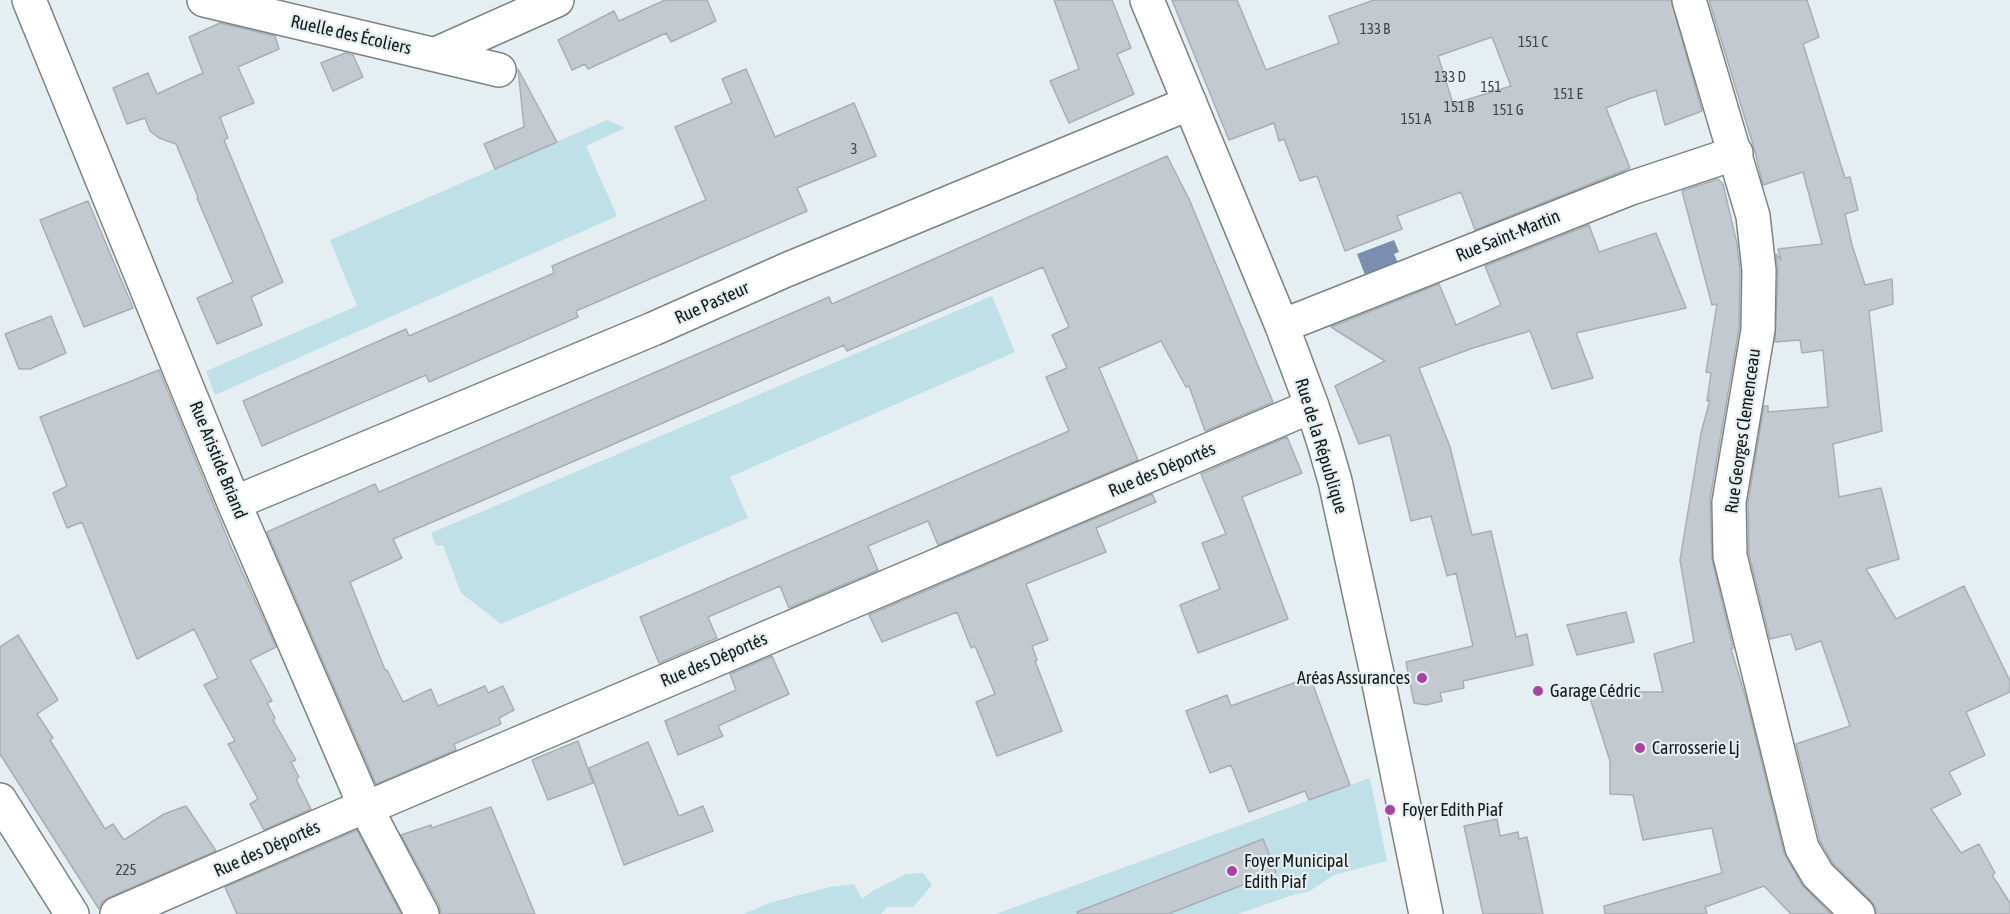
<!DOCTYPE html>
<meta charset="utf-8">
<style>
body{margin:0}
canvas{display:block;background:#e5eff1}
</style>
<canvas width="2010" height="914"></canvas>
<script>
const context = document.querySelector('canvas').getContext('2d');
context.lineJoin = 'round';
function fillPath(path, color) {
  context.fillStyle = color;
  context.fill(path, 'evenodd');
}
function toPath(rows) {
  const path = new Path2D();
  for (const r of rows) {
    path.moveTo(r[0], r[1]);
    for (let i = 2; i < r.length; i += 2) path.lineTo(r[i], r[i + 1]);
  }
  return path;
}
function stroke(path, color, width, dash) {
  context.strokeStyle = color;
  context.lineWidth = width;
  context.lineCap = dash ? 'butt' : 'round';
  context.setLineDash(dash || []);
  context.stroke(path);
}
function drawText(font, color, halo, rows, align = 'center') {
  context.font = font + ' "Asap Condensed",sans-serif';
  context.lineWidth = 4.5;
  context.setLineDash([]);
  context.textBaseline = 'middle';
  context.strokeStyle = halo;
  context.fillStyle = color;
  for (const [text, x, y, turn = 0] of rows) {
    context.save();
    context.translate(x, y);
    context.rotate((+turn || 0) * Math.PI / 180);
    context.textAlign = isNaN(turn) ? turn : align;
    if (halo) context.strokeText(text, 0, 0);
    context.fillText(text, 0, 0);
    context.restore();
  }
}
fillPath(toPath([
 [607,120,625,128,586,146,617,216,215,395,206,371,357,306,330,240],
 [992,296,1015,352,730,477,748,518,501,624,461,593,443,545,436,546,431,533],
 [1370,778,1387,861,1334,875,1310,891,1290,896,1238,914,996,914],
 [923,873,932,885,913,907,887,907,881,914,744,914,769,903,830,887,854,884,862,899,874,890,906,874]
]), '#bfe0e8');
fillPath(toPath([
 [1394,240,1399,252,1394,254,1398,263,1365,275,1357,254]
]), '#7a8fb0');
const building = toPath([
 [665,0,707,0,716,21,671,42,666,33,588,69,585,64,572,70,558,40,614,11,619,21,665,0],
 [1054,0,1112,0,1131,48,1117,54,1134,94,1069,123,1050,81,1079,69,1054,0],
 [1172,0,1237,0,1266,70,1339,43,1329,16,1374,0,1671,0,1702,111,1665,125,1656,90,1631,98,1606,108,1630,168,1475,230,1461,192,1397,216,1402,229,1345,251,1317,176,1300,181,1284,139,1279,141,1274,123,1229,140,1172,0],
 [1492,37,1511,86,1453,104,1438,56,1492,37],
 [1709,0,1807,0,1819,37,1803,44,1845,178,1850,177,1858,210,1845,214,1852,245,1865,285,1892,279,1893,304,1869,311,1882,431,1833,444,1839,497,1881,488,1899,559,1866,569,1896,619,1964,586,2010,681,2010,692,1966,712,1985,755,1949,772,1961,794,1931,809,1961,853,1979,844,1995,873,1992,875,2010,903,2010,914,1876,914,1876,908,1871,901,1833,863,1820,841,1796,744,1850,726,1821,641,1796,650,1791,634,1770,639,1749,554,1748,503,1764,406,1768,406,1768,412,1828,407,1823,350,1802,353,1800,340,1775,342,1778,270,1776,254,1781,260,1778,249,1822,244,1803,172,1763,185,1754,148,1709,0],
 [220,23,275,36,279,49,238,67,254,103,220,117,228,138,224,140,283,282,251,297,262,325,217,344,197,298,233,282,197,198,198,197,176,144,159,138,150,131,145,118,127,124,113,88,148,73,157,94,203,73,189,37,220,23],
 [345,53,353,55,363,77,333,91,321,63,345,53],
 [518,69,557,142,495,169,484,144,524,127,518,69],
 [746,69,775,137,854,103,876,156,797,188,807,211,576,311,578,317,429,382,426,375,262,446,243,401,406,329,409,336,554,273,552,266,706,200,675,127,732,103,722,79,746,69],
 [1167,156,1189,199,1273,402,1205,431,1189,386,1186,387,1161,341,1099,368,1138,460,938,545,928,521,868,546,878,570,789,608,780,586,708,617,717,638,659,663,640,617,1069,431,1046,377,1067,368,1052,335,1069,327,1043,267,847,351,844,345,393,539,402,558,350,582,385,670,387,670,403,702,431,689,438,706,485,686,488,693,503,686,514,710,499,718,501,724,454,744,456,750,376,784,267,532,375,484,379,492,829,297,832,304,1167,156],
 [1718,179,1723,184,1737,244,1740,271,1739,328,1710,499,1712,560,1733,648,1731,649,1747,702,1784,853,1802,885,1831,914,1791,914,1764,886,1705,907,1707,914,1605,914,1604,906,1722,873,1712,828,1643,840,1633,795,1610,794,1610,761,1588,692,1663,692,1654,654,1694,642,1680,560,1701,433,1710,400,1707,401,1711,373,1706,372,1717,304,1712,305,1682,191,1718,179],
 [88,201,133,308,84,327,40,220,88,201],
 [1589,225,1599,252,1656,233,1686,308,1576,333,1593,378,1552,389,1530,331,1473,348,1419,368,1450,447,1472,535,1491,531,1516,637,1527,634,1533,665,1463,681,1464,688,1440,693,1442,701,1426,705,1414,703,1406,662,1473,646,1456,573,1447,576,1431,516,1411,521,1390,435,1359,444,1335,386,1385,361,1331,327,1439,284,1456,325,1501,305,1485,266,1589,225],
 [51,316,66,353,30,369,19,369,5,334,51,316],
 [159,370,231,547,276,647,250,660,272,701,267,703,275,718,273,720,296,760,291,762,299,777,296,779,311,809,264,830,250,804,258,799,228,744,235,741,204,685,218,678,194,629,137,659,82,522,67,528,53,493,67,486,40,417,159,370],
 [1287,437,1302,473,1242,497,1288,619,1198,653,1180,605,1220,589,1202,543,1226,534,1201,474,1287,437],
 [1152,494,1156,502,1096,528,1106,552,1026,584,1048,640,1032,646,1037,660,1035,661,1062,731,997,756,976,702,995,694,975,646,971,648,957,612,882,642,869,615,1152,494],
 [1626,612,1634,642,1577,655,1567,625,1626,612],
 [18,635,58,700,37,714,53,738,50,740,105,829,113,824,124,840,164,814,186,806,216,851,110,897,102,902,99,909,0,754,0,647,18,635],
 [772,656,789,694,718,726,723,736,678,755,665,721,736,690,730,674,772,656],
 [1310,677,1350,785,1309,800,1305,791,1249,812,1231,765,1210,773,1186,711,1227,695,1231,706,1310,677],
 [578,741,593,783,548,800,532,760,578,741],
 [648,742,679,816,703,806,713,831,624,865,589,768,648,742],
 [491,807,535,914,441,914,439,905,401,835,431,825,432,828,491,807],
 [1497,819,1500,836,1518,832,1519,839,1527,837,1543,914,1483,914,1464,826,1497,819],
 [357,830,401,914,237,914,225,887,357,830],
 [1263,839,1276,872,1168,914,1078,914,1077,912,1263,839]
]);
fillPath(building, '#c3cacf');
stroke(building, '#a8afb4', 1.5);
const minor = toPath([
 [29,0,234,503,365,806,422,914],
 [204,0,499,70],
 [1147,0,1282,326,1312,406,1324,443,1335,481,1376,669,1426,914],
 [1689,0,1753,216,1759,270,1758,330,1729,502,1730,556,1802,848,1818,875,1858,914],
 [436,54,557,0],
 [1282,326,1631,188,1736,153],
 [234,503,653,329,786,270,1190,103],
 [0,800,72,914],
 [117,914,365,806,376,804,1312,406]
]);
stroke(minor, '#7b8385', 36);
stroke(minor, '#fff', 33);
for (const [x, y, r, color] of [
 [1422,678,6,"#a942a5"],
 [1538,691,6,"#a942a5"],
 [1640,748,6,"#a942a5"],
 [1390,810,6,"#a942a5"],
 [1232,871,6,"#a942a5"]
]) {
  const dot = new Path2D();
  dot.arc(x, y, r, 0, 2 * Math.PI);
  context.fillStyle = color;
  context.fill(dot);
  stroke(dot, '#e5eff1', 2);
}
drawText('15px', '#404446', null, [
 ["133 B",1375,29],
 ["151 C",1533,42],
 ["133 D",1450,77],
 ["151",1491,87],
 ["151 E",1568,94],
 ["151 B",1459,107],
 ["151 G",1508,110],
 ["151 A",1416,119],
 ["3",854,149],
 ["225",126,870]
]);
drawText('18px', '#151819', '#e5eff1', [
 ["Ruelle des Écoliers",351,35,13],
 ["Rue Saint-Martin",1508,236,-22],
 ["Rue Pasteur",712,303,-24],
 ["Rue Georges Clemenceau",1743,431,-82],
 ["Rue de la République",1321,446,73],
 ["Rue Aristide Briand",218,460,68],
 ["Rue des Déportés",1162,470,-23],
 ["Rue des Déportés",714,660,-23],
 ["Rue des Déportés",267,849,-24]
]);
drawText('18px', '#151819', '#e5eff1', [
 ["Aréas Assurances",1410,678,"right"],
 ["Garage Cédric",1550,691],
 ["Carrosserie Lj",1652,748],
 ["Foyer Edith Piaf",1402,810],
 ["Foyer Municipal",1244,861],
 ["Edith Piaf",1244,882]
], 'left');
</script>
